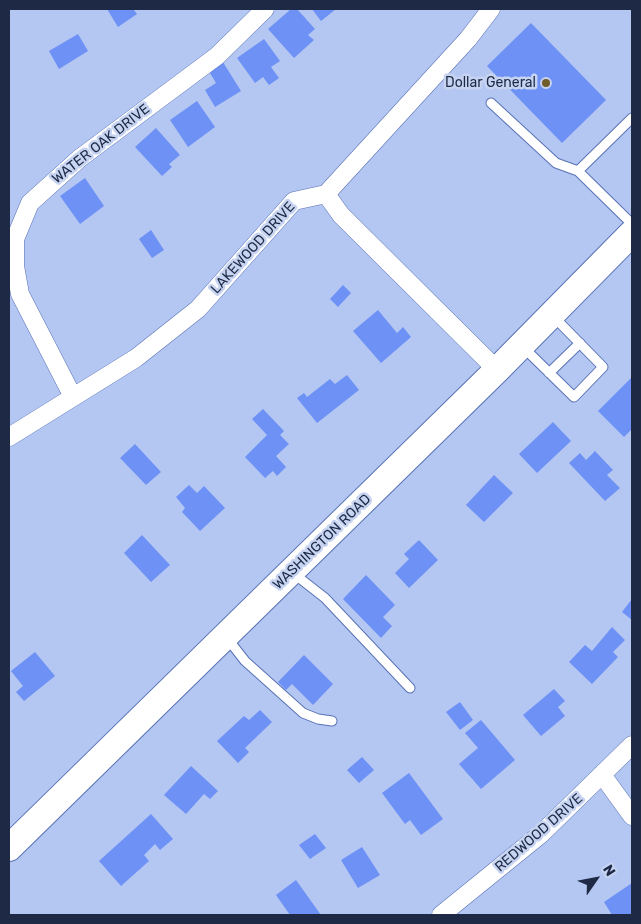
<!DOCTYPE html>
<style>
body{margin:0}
#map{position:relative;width:641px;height:924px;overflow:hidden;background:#b4c6f2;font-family:Rubik,sans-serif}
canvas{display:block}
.frame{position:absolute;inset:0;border:10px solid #1e2945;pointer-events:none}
.north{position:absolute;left:571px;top:854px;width:50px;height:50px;-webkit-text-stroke:4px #c7d4f1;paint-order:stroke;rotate:57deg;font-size:14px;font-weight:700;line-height:20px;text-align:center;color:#1e2945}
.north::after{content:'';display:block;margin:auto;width:18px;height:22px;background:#1e2945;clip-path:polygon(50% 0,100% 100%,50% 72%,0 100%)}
</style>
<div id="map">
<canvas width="641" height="924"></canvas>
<div class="frame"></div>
<div class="north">N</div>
</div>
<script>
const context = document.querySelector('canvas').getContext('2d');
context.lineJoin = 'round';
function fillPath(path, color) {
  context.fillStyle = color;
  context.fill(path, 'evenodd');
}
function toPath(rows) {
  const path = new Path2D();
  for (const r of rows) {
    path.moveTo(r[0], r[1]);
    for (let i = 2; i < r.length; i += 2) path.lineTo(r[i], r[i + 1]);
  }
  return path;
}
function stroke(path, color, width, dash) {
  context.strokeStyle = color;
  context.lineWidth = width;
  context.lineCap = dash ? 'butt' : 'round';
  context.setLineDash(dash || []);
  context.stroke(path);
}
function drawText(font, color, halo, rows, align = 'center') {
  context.font = font + ' Rubik,sans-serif';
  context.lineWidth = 5;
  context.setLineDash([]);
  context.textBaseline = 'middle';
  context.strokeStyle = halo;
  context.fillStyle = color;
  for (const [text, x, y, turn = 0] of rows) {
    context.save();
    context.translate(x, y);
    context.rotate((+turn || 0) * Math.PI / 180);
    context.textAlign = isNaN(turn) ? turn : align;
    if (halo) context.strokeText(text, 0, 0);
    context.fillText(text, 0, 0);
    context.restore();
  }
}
fillPath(toPath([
 [107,9,133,9,137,14,118,27],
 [291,9,297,9,315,29,308,35,314,40,294,58,268,29],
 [312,9,336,9,321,21],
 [531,23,606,100,562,143,487,66],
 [78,34,88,51,59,69,49,51],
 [264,39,280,61,271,67,279,78,269,85,263,77,255,83,237,58],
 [221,59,241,91,215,107,205,90,216,83,207,68],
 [197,101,215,127,188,147,170,120],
 [156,128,180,155,169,164,172,167,162,176,135,147],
 [85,178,104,206,80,224,60,196],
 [151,230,164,250,152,258,139,239],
 [343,285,351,293,338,307,330,299],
 [378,310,397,333,403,327,411,337,381,363,353,331],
 [347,375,359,390,317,423,297,398,304,393,307,397,330,379,335,384],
 [632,377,632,429,624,437,598,411],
 [263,409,284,431,280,435,289,444,276,456,286,467,277,476,273,471,265,478,245,457,267,435,252,419],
 [553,422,571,441,537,473,519,454],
 [135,444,161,472,146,485,120,458],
 [595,451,613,470,607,475,620,488,605,501,569,463,580,453,586,460],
 [494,475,513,493,484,522,466,505],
 [189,485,197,493,204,486,225,508,200,531,182,512,185,508,176,497],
 [142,535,170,565,151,582,124,553],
 [419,540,438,560,409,588,395,573,409,559,404,554],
 [366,575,395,605,383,617,392,626,381,638,343,599],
 [632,599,632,620,622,612],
 [612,627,625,640,613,652,618,657,592,684,569,662,585,645,592,651],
 [35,652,55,676,24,701,16,692,23,686,11,671],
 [304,655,333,684,313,705,292,684,286,690,278,682],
 [554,689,565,701,558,707,565,716,541,736,523,715],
 [460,702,473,720,460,730,446,712],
 [260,710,272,722,245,748,249,752,238,763,217,741,244,716,249,720],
 [481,720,515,760,481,789,459,764,478,748,465,733],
 [362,757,374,770,359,783,347,770],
 [191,766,218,791,210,799,204,794,186,814,164,795],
 [409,773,443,819,421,835,410,820,405,824,382,793],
 [151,814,173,839,160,850,155,844,144,855,149,861,121,886,99,861],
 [315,834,326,848,310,859,299,845],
 [362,847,380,875,358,888,341,860],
 [296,880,321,915,290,915,276,895],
 [632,883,632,915,612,915,604,902]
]), '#6d91f5');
const service = toPath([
 [491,103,556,163,578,171],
 [632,118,578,171,632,224],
 [523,347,574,397,603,367,553,316],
 [549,373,580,343],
 [293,573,325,598,410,688],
 [227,638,245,661,303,713,318,719,332,721]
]);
const minor = toPath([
 [326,194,468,39,491,9],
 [73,397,20,294,15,266,15,239,30,203,80,158,217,56,265,9],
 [9,437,136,358,198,309,294,201,326,194,341,215,497,370],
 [603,776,632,816],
 [441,915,541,834,632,745]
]);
const primary = toPath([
 [9,848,497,370,632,233]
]);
stroke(service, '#5872b5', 11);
stroke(minor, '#5872b5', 19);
stroke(primary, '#5872b5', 28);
stroke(service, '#fff', 9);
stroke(minor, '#fff', 18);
stroke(primary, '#fff', 26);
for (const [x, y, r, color] of [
 [546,83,5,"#705c2b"]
]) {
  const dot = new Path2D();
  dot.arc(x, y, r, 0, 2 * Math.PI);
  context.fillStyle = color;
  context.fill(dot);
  stroke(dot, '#c7d4f1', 2);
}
drawText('14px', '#1e2945', '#c7d4f1', [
 ["Dollar General",536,83]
], 'right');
drawText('14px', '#1e2945', '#c7d4f1', [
 ["WATER OAK DRIVE",101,144,-38],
 ["LAKEWOOD DRIVE",253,248,-48],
 ["WASHINGTON ROAD",322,542,-44],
 ["REDWOOD DRIVE",539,833,-41]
]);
</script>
